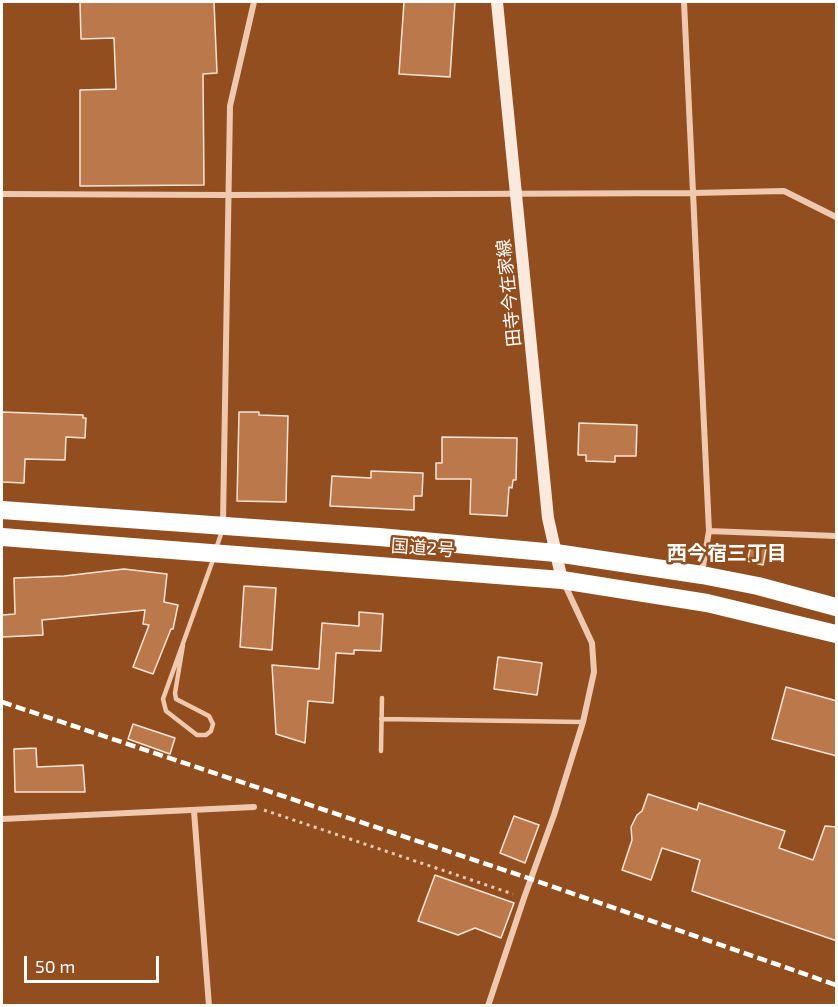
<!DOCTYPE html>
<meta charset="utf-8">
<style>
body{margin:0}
#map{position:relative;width:838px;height:1007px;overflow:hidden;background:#924e1e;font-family:"Exo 2",sans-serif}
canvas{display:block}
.frame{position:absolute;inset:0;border:3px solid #fff;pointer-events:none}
.scale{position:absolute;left:24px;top:956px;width:135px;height:27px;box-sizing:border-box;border:3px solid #fff;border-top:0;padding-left:8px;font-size:18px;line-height:21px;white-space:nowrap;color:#fff;-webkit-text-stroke:4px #924e1e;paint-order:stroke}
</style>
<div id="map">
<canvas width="838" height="1007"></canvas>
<div class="frame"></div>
<div class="scale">50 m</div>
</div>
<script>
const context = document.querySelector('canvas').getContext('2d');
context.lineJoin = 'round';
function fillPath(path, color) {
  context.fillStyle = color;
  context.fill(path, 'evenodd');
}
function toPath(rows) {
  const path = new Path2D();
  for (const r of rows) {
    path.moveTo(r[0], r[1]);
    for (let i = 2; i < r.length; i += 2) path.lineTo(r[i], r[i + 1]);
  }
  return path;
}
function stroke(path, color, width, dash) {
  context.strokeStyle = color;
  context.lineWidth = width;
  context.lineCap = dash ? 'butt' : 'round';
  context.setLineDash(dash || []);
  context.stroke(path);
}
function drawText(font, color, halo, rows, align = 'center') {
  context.font = font + ' "Exo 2","Noto Sans JP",sans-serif';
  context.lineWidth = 5;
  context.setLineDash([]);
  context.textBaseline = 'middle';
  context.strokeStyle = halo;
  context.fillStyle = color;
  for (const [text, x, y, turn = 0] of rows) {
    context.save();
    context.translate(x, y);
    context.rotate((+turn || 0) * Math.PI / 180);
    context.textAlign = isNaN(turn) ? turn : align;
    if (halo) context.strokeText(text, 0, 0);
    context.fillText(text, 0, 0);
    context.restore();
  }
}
const building = toPath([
 [80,2,214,2,217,73,203,74,204,185,80,186,80,90,116,89,114,38,81,39,80,2],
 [404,2,455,2,450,77,399,74,404,2],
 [2,412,83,415,83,418,86,418,85,438,66,437,65,460,25,459,24,483,2,482,2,412],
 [239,412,259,412,259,415,288,416,286,502,237,501,239,412],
 [579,423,637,425,636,456,615,456,615,462,586,461,586,455,578,455,579,423],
 [442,437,517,438,516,480,513,480,512,488,509,487,507,516,470,514,471,479,436,479,436,463,442,463,442,437],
 [371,471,423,473,422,496,414,496,414,510,330,506,332,476,371,478,371,471],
 [751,546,766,549,763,565,747,561,751,546],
 [124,569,167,574,164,602,178,605,173,629,171,629,153,674,133,667,149,625,143,624,145,610,42,620,43,635,2,637,2,615,15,614,14,578,64,576,124,569],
 [244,586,276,588,272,650,240,647,244,586],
 [359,612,383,614,381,651,354,650,354,654,336,653,333,703,308,701,305,743,276,734,272,665,319,669,322,623,359,626,359,612],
 [498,657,542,663,537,695,494,689,498,657],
 [786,687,837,701,837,756,772,739,786,687],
 [133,724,175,738,170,754,128,739,133,724],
 [36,748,37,767,83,765,85,792,15,792,14,749,36,748],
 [648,794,697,810,699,803,785,831,779,848,813,860,825,826,837,827,837,941,692,891,700,860,662,848,651,880,622,870,632,840,631,827,637,815,642,811,648,794],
 [514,816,539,825,525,863,500,853,514,816],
 [435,875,514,903,501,938,475,928,458,935,418,921,435,875]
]);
fillPath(building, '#bb794b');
stroke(building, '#fae4d6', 1.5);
stroke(toPath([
 [264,810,513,894]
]), '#eec9b0', 3, [3, 4.5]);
stroke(toPath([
 [216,549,222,531],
 [183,645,175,693,176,699,209,716,213,724,211,731,206,735,197,735,166,711,163,699,214,557],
 [381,719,583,722],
 [381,751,382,698]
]), '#eec9b0', 4.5);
stroke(toPath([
 [684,2,709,531,702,572],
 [2,194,229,195,693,193,784,191,836,217],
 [223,523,230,106,254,2],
 [709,531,836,536],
 [194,811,209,1006],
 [2,819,254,807],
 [488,1006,524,898,554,815,583,722,594,672,592,643,565,585]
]), '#eec9b0', 6);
stroke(toPath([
 [497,2,548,518,562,580]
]), '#fae9dc', 12);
stroke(toPath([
 [2,510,379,537,556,553,702,575,758,586,836,607],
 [2,537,562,580,707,603,836,634]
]), '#fff', 18);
stroke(toPath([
 [2,702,531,879,836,985]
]), '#fff', 4.5, [10, 4.5]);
drawText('18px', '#fff', '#924e1e', [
 ["田寺今在家線",509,293,-96],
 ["国道2号",423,548,4]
]);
drawText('bold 20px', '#fff', '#924e1e', [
 ["西今宿三丁目",727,553]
]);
</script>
